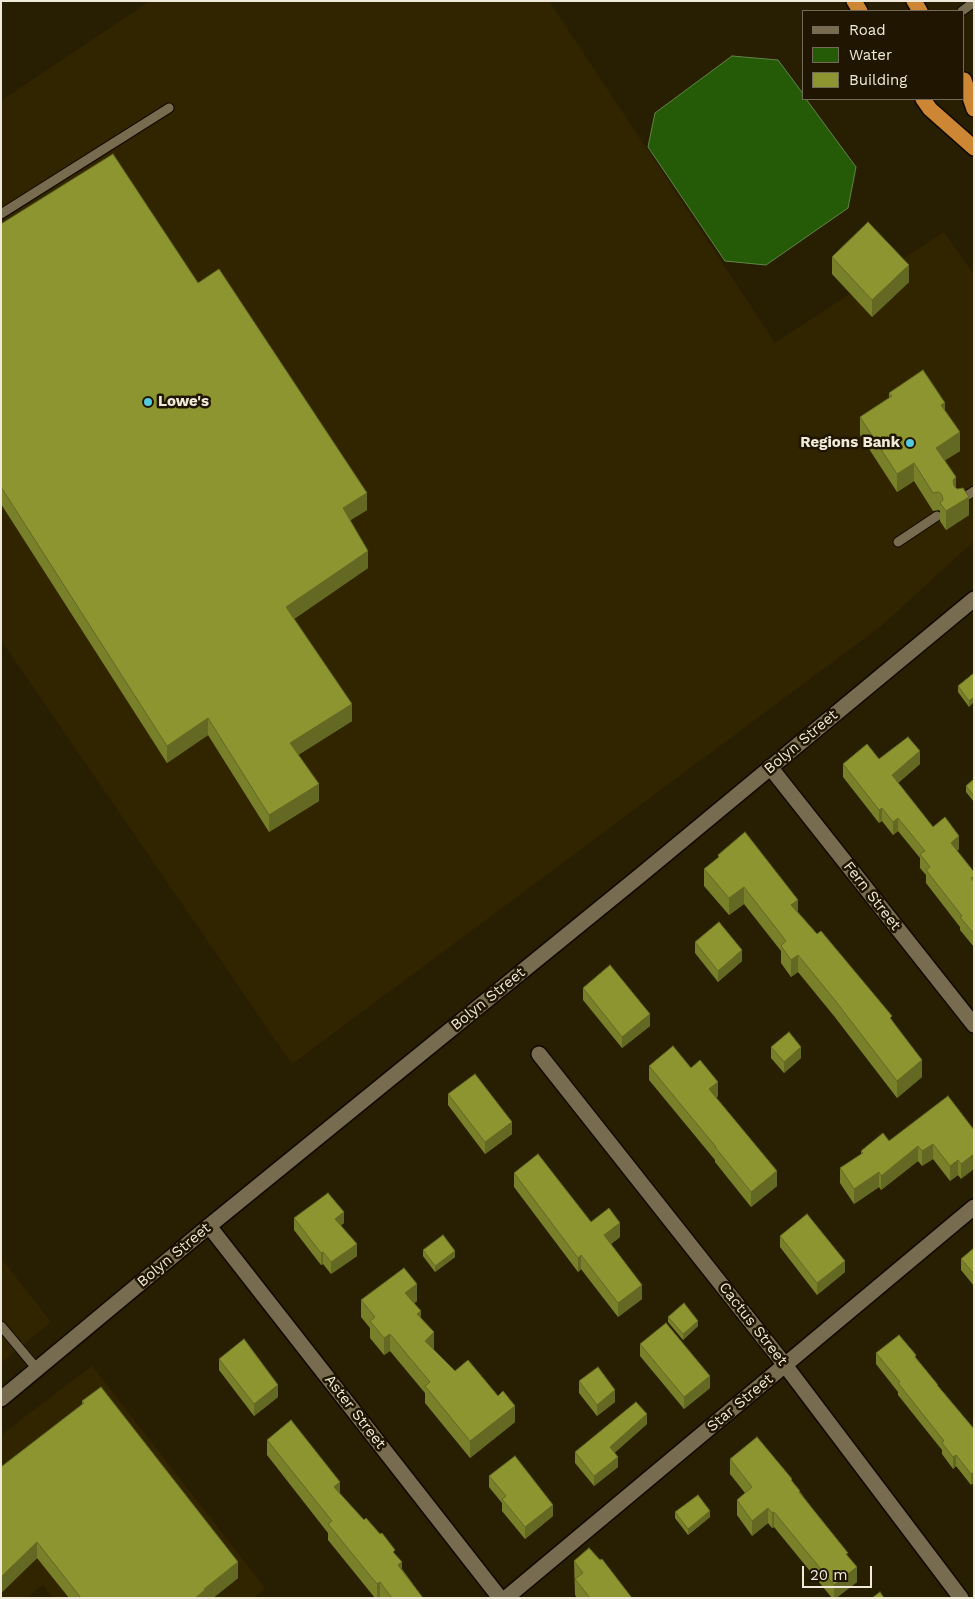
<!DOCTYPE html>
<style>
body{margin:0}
#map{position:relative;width:975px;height:1599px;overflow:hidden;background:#281f03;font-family:"Work Sans",sans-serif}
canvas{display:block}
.frame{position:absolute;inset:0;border:2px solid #f0eada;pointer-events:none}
.legend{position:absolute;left:802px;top:10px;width:162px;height:90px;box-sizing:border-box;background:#1f1500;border:1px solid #736a57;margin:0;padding:6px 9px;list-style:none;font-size:15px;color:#f0eada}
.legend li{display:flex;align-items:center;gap:10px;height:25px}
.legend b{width:25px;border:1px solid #736a57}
.scale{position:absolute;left:802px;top:1566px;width:70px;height:22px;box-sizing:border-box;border:2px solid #f0eada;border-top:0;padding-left:6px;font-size:15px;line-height:18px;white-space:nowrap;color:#f0eada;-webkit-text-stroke:4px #1f1500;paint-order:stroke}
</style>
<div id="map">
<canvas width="975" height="1599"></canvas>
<div class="frame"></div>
<ul class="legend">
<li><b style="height:6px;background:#776c4f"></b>Road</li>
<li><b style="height:14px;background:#255a07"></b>Water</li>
<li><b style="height:14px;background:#8d9531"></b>Building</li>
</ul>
<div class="scale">20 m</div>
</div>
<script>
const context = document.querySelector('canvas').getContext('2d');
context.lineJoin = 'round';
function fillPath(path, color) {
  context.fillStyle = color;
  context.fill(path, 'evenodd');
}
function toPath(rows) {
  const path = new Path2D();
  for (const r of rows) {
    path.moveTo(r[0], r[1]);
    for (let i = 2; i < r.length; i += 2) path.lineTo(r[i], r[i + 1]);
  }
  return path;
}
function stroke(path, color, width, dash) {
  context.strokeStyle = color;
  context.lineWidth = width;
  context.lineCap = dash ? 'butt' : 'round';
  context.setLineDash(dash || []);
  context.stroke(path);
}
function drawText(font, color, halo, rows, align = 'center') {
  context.font = font + ' "Work Sans",sans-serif';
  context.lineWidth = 5;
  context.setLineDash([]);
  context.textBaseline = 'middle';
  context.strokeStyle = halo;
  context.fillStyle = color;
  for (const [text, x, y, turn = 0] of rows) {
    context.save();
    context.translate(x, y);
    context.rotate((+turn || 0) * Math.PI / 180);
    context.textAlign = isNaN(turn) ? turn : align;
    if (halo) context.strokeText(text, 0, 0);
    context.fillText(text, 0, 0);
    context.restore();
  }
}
fillPath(toPath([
 [150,1,549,1,775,343,944,232,974,275,974,541,881,626,292,1064,1,640,1,101],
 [1,1258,51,1322,1,1363],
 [92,1366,265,1588,254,1598,53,1598,43,1585,26,1598,1,1598,1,1435]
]), '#312500');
const water = toPath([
 [732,56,778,60,804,95,804,99,806,99,856,167,848,208,766,265,725,261,648,147,655,113,732,56]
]);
fillPath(water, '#255a07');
stroke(water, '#628546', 1);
const lane = toPath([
 [962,11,974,2],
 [1,214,169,108],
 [959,501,974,491],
 [898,542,937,516],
 [1,1326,37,1369]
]);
const street = toPath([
 [770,767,974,1025],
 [539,1054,785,1365,961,1598],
 [209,1226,500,1598],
 [1,1399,209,1226,642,874,974,599],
 [506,1598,974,1207]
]);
const highway = toPath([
 [854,1,860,11],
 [914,1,920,11],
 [964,80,974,109],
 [923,99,930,109,974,148]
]);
stroke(lane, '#110800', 11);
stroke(street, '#110800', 18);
stroke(highway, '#110800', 18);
stroke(lane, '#776c4f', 9);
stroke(street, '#776c4f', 15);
stroke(highway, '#cd8634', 15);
fillPath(toPath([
 [1,224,198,283,367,510,350,520,368,568,294,619,352,721,298,755,319,801,269,832,208,735,167,763,1,504],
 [832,257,909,282,872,317,832,274],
 [889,393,945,411,960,451,945,460,956,488,969,515,946,530,940,521,940,511,939,510,933,511,914,481,897,492,860,435,860,417,889,398],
 [974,673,969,707,958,692,958,686],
 [879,759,920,764,898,783,933,827,959,849,957,851,974,872,974,947,960,930,960,927,926,883,926,875,920,868,920,858,898,831,893,835,882,821,879,823,843,777,843,764],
 [974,779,974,802,966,792,966,786],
 [718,855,798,912,892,1020,922,1077,897,1098,834,1016,798,972,791,977,781,963,781,951,744,904,729,915,704,886,704,869,718,858],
 [695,942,742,961,718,982,695,953],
 [583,988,650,1026,622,1048,583,1000],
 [771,1047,801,1058,784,1073,771,1058],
 [649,1066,691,1068,718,1096,716,1098,777,1186,751,1207,715,1162,715,1160,649,1080],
 [448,1094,512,1134,485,1154,448,1105],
 [974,1130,961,1179,958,1175,950,1181,933,1159,922,1166,918,1161,881,1190,879,1187,854,1204,840,1183,840,1168,861,1154,861,1151,889,1141],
 [514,1173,591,1222,620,1237,611,1244,642,1299,618,1317,581,1269,578,1272,514,1187],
 [294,1218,344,1223,341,1225,357,1256,331,1274,323,1264,321,1265,294,1230],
 [780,1236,845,1272,817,1295,780,1247],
 [974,1248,974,1286,961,1270,961,1259],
 [423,1250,455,1257,435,1272,423,1256],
 [361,1300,417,1301,414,1303,434,1349,434,1350,455,1371,515,1422,470,1458,425,1403,425,1393,390,1351,384,1355,370,1338,370,1328,361,1317],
 [668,1317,698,1326,683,1340,668,1322],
 [640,1344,710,1388,684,1409,640,1356],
 [876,1353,916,1358,938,1386,974,1429,971,1485,956,1466,953,1469,942,1454,942,1450,898,1395,898,1392,876,1364],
 [219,1359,278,1397,254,1416,219,1370],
 [579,1381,615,1402,597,1416,579,1393],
 [82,1401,238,1578,213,1598,69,1598,37,1558,1,1593,82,1405],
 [647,1424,614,1453,618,1467,594,1486,575,1463,575,1452],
 [267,1440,340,1494,395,1555,402,1569,423,1598,375,1598,328,1540,328,1533,267,1455],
 [730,1459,792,1481,848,1557,857,1582,836,1598,832,1598,774,1527,772,1528,768,1523,752,1536,737,1515,737,1500,745,1493,730,1474],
 [489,1476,553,1516,525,1539,502,1511,502,1503,489,1487],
 [675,1512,710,1517,688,1535,675,1518],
 [600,1560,632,1598,577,1598,575,1595,574,1561]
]), '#79802a');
fillPath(toPath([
 [909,265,909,282,872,317,872,300],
 [945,403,945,421,941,405],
 [960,432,960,451,936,466,936,448],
 [914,463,914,481,897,492,897,474],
 [956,477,956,496,953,499,953,480],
 [367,493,367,510,343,525,343,508],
 [969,497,969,515,946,530,946,511],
 [368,551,368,568,286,624,286,607],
 [974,697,974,702,969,707,969,701],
 [352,704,352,721,290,760,290,743],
 [208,718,208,735,167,763,167,746],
 [920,751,920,764,892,788,892,775],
 [319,784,319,801,269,832,269,815],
 [882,808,882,821,879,823,879,810],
 [898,818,898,831,893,835,893,822],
 [959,836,959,849,951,856,951,843],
 [744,887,744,904,729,915,729,898],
 [798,900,798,916,791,905],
 [742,950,742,961,718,982,718,971],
 [798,955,798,972,791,977,791,960],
 [650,1014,650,1026,622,1048,622,1037],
 [801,1047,801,1058,784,1073,784,1062],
 [922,1060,922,1077,897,1098,897,1081],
 [718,1082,718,1096,709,1104,709,1089],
 [512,1122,512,1134,485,1154,485,1142],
 [933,1144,933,1159,922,1166,922,1151],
 [918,1146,918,1161,881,1190,881,1176],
 [974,1154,974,1169,961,1179,961,1164],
 [958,1160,958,1175,950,1181,950,1166],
 [777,1171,777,1186,751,1207,751,1192],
 [879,1172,879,1187,854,1204,854,1189],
 [344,1212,344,1223,335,1230,335,1219],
 [620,1223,620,1237,604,1249,604,1235],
 [357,1244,357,1256,331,1274,331,1262],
 [455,1251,455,1257,435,1272,435,1266],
 [323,1252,323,1264,321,1265,321,1253],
 [581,1255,581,1269,578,1272,578,1258],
 [845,1261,845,1272,817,1295,817,1283],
 [417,1284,417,1301,405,1310,405,1293],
 [642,1285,642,1299,618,1317,618,1303],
 [421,1311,421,1328,417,1314],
 [698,1321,698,1326,683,1340,683,1334],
 [434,1332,434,1349,425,1358,425,1341],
 [390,1334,390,1351,384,1355,384,1338],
 [710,1376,710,1388,684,1409,684,1397],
 [278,1385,278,1397,254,1416,254,1404],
 [615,1390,615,1402,597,1416,597,1405],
 [515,1406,515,1422,470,1458,470,1441],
 [647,1414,647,1424,610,1457,610,1447],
 [956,1455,956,1466,953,1469,953,1457],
 [618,1457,618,1467,594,1486,594,1476],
 [974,1472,974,1483,971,1485,971,1474],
 [340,1482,340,1497,334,1487],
 [553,1505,553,1516,525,1539,525,1527],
 [768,1508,768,1523,752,1536,752,1521],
 [710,1511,710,1517,688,1535,688,1529],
 [774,1512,774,1527,772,1528,772,1513],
 [37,1542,37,1558,1,1593,1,1577],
 [238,1562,238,1578,213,1598,195,1598,204,1589],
 [402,1562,402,1578,398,1565],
 [857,1567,857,1582,836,1598,834,1598,834,1585],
 [380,1582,380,1598,377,1598,377,1584]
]), '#636822');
const building = toPath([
 [113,154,198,283,219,269,367,493,343,508,368,551,286,607,352,704,290,743,319,784,269,815,208,718,167,746,1,487,1,224,113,154],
 [868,222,909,265,872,300,832,257,868,222],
 [923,370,945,403,941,405,960,432,936,448,956,477,953,480,954,486,957,489,963,488,969,497,946,511,940,503,943,500,942,495,939,492,933,493,914,463,897,474,860,417,892,396,889,393,923,370],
 [974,673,974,697,969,701,958,686,974,673],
 [908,737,920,751,892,775,933,827,945,817,959,836,951,843,974,872,974,876,971,878,974,882,974,934,960,917,962,916,926,870,930,867,920,854,925,851,898,818,893,822,882,808,879,810,843,764,867,744,879,759,908,737],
 [974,779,974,796,966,786,974,779],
 [745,832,798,900,791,905,817,934,821,931,892,1016,890,1018,922,1060,897,1081,834,999,798,955,791,960,781,946,786,941,744,887,729,898,704,869,719,857,718,855,745,832],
 [719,922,742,950,718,971,695,942,719,922],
 [610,965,650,1014,622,1037,583,988,610,965],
 [789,1032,801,1047,784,1062,771,1047,789,1032],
 [673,1046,691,1068,700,1060,718,1082,709,1089,777,1171,751,1192,715,1147,716,1147,649,1066,673,1046],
 [475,1074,512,1122,485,1142,448,1094,475,1074],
 [948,1096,974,1130,974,1154,961,1164,958,1160,950,1166,933,1144,922,1151,918,1146,881,1176,879,1172,854,1189,840,1168,863,1153,861,1151,883,1133,889,1141,948,1096],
 [538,1154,591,1222,609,1208,620,1223,604,1235,642,1285,618,1303,581,1255,578,1258,514,1173,538,1154],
 [328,1193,344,1212,335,1219,357,1244,331,1262,323,1252,321,1253,294,1218,328,1193],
 [807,1214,845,1261,817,1283,780,1236,807,1214],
 [443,1235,455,1251,435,1266,423,1250,443,1235],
 [974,1248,974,1274,961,1259,974,1248],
 [404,1268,417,1284,405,1293,421,1311,417,1314,434,1332,425,1341,455,1371,468,1360,498,1396,503,1391,515,1406,470,1441,425,1386,430,1382,390,1334,384,1338,370,1321,375,1317,361,1300,404,1268],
 [684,1303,698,1321,683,1334,668,1317,684,1303],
 [666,1323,710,1376,684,1397,640,1344,666,1323],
 [899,1335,916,1355,915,1357,938,1385,937,1385,974,1429,974,1472,971,1474,956,1455,953,1457,942,1443,944,1441,898,1383,900,1382,876,1353,899,1335],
 [244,1339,278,1385,254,1404,219,1359,244,1339],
 [598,1367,615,1390,597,1405,579,1381,598,1367],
 [101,1387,238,1562,204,1589,205,1590,195,1598,81,1598,37,1542,1,1577,1,1467,84,1403,82,1401,101,1387],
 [636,1402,647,1414,610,1447,618,1457,594,1476,575,1452,636,1402],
 [291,1420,340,1482,334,1487,364,1520,366,1518,380,1534,382,1533,395,1550,393,1552,402,1562,398,1565,423,1598,392,1598,380,1582,377,1584,328,1524,332,1521,267,1440,291,1420],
 [757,1437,792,1479,791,1480,800,1491,799,1492,848,1553,846,1554,857,1567,834,1585,774,1512,772,1513,768,1508,752,1521,737,1500,752,1487,730,1459,757,1437],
 [515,1456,553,1505,525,1527,502,1499,506,1496,489,1476,515,1456],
 [698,1495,710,1511,688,1529,675,1512,698,1495],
 [589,1548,600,1560,602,1559,632,1598,590,1598,575,1579,583,1573,574,1561,589,1548],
 [880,1592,884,1598,872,1598,880,1592]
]);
fillPath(building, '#8d9531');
stroke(building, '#636822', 1);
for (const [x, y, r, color] of [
 [148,402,5,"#54cadd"],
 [910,443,5,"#54cadd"]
]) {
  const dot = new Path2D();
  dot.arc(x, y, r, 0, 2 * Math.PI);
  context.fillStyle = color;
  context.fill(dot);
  stroke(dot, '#1f1500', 2);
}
drawText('bold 15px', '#f0eada', '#1f1500', [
 ["Lowe's",158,402],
 ["Regions Bank",900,443,"right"]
], 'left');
drawText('15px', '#f0eada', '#1f1500', [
 ["Bolyn Street",801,742,-40],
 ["Fern Street",872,896,52],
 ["Bolyn Street",488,999,-39],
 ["Bolyn Street",174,1255,-40],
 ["Cactus Street",753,1324,52],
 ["Star Street",740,1403,-40],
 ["Aster Street",355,1412,52]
]);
</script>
